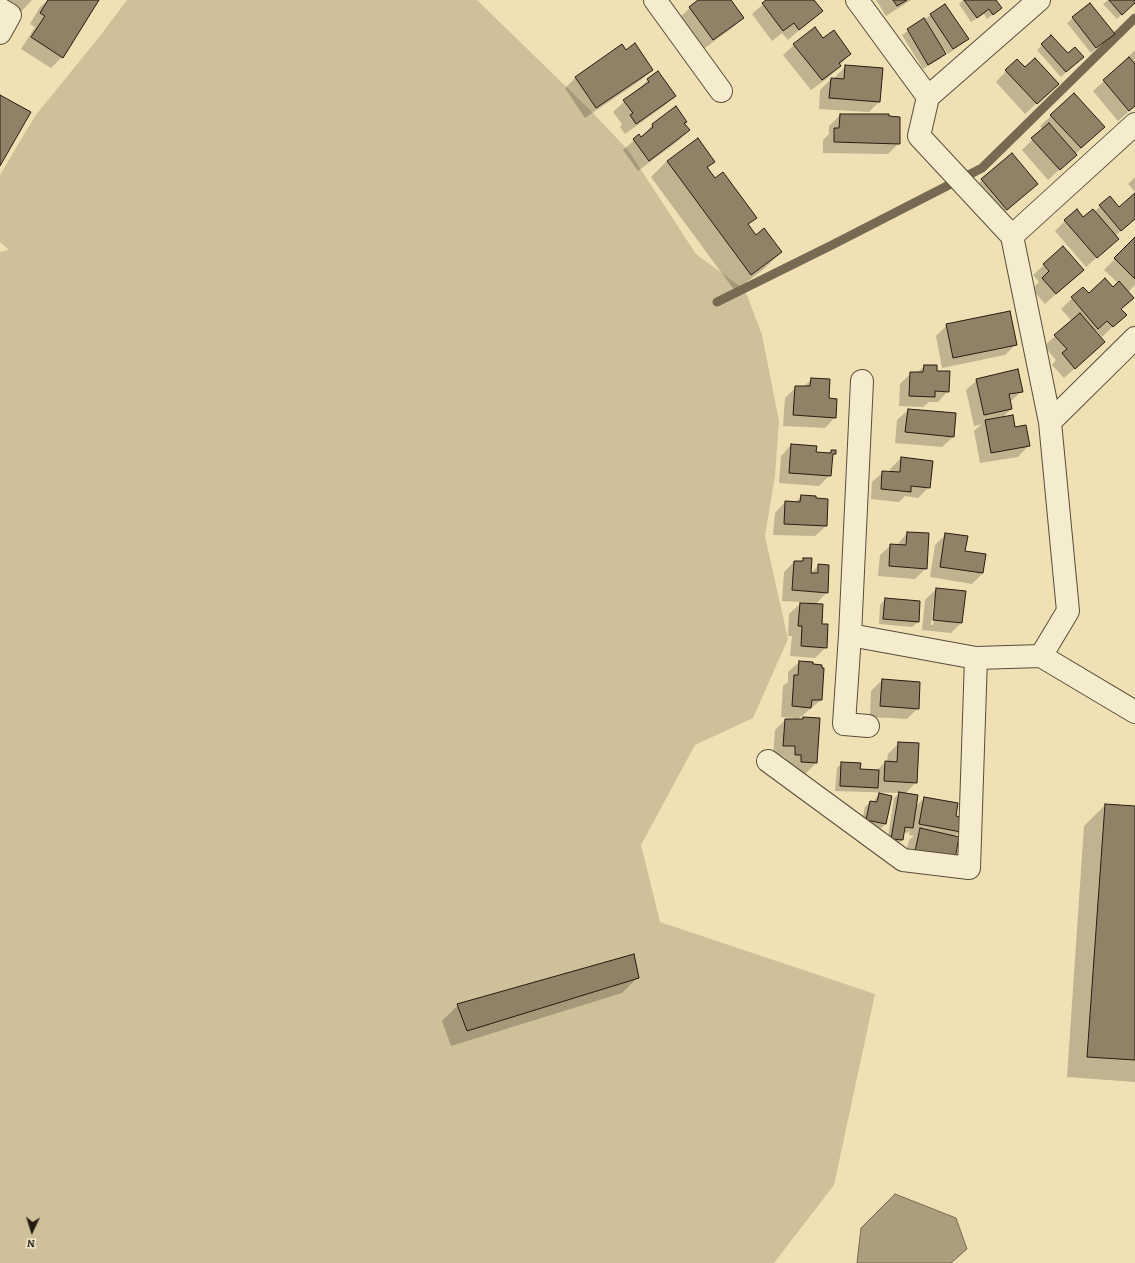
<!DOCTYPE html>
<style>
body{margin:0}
#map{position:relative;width:1135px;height:1263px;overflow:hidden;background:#f0e1b4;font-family:Alegreya,serif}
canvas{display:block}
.north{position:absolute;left:12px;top:1211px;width:40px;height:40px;-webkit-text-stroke:3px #f5ecce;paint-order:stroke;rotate:184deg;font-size:11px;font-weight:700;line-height:16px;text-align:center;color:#261c11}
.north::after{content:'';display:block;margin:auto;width:14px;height:18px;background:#261c11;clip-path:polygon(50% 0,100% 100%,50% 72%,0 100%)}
</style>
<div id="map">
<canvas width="1135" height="1263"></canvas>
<div class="north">N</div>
</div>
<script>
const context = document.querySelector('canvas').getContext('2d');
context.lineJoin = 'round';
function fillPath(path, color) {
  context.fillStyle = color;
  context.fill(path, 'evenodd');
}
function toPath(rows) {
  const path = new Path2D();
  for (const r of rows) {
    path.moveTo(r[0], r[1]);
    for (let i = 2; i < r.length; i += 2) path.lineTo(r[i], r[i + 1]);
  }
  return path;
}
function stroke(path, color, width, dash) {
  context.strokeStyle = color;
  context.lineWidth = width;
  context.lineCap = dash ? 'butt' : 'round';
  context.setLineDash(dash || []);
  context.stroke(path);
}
fillPath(toPath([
 [127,0,477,0,590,110,628,150,696,254,745,290,762,335,779,421,775,476,765,536,788,639,753,718,695,745,641,845,660,922,875,994,834,1185,774,1263,0,1263,0,252,9,250,0,242,0,175,35,116,100,36]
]), '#cec098');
const water = toPath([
 [895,1194,956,1218,967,1249,951,1263,857,1263,861,1228,895,1194]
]);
fillPath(water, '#ab9e7d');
stroke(water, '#766a52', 1);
fillPath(toPath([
 [0,0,32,0,20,13],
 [48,0,98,0,62,57,51,68,21,49,35,27,30,24,40,7],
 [699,0,730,0,743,18,732,28,702,50,679,18],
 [768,0,813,0,821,11,788,40,782,33,772,41,752,14],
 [876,0,911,0,886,16],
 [963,0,995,0,1001,8,987,19,984,14,971,22,959,4],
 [1108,0,1135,0,1135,2,1117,19,1103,4],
 [1090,4,1113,34,1091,53,1067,23],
 [945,5,968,39,948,54,944,49,943,50,945,53,940,59,923,69,902,35],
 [1051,36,1068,55,1077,62,1061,77,1037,50],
 [823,39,850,54,829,77,811,90,783,55,794,45],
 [622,46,625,51,652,70,641,80,585,118,565,88,575,78],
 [1135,50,1135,106,1118,121,1093,91,1125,62,1124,61],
 [846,66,879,102,869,112,819,109,820,90,831,79,835,80,835,77],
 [1006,71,1047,94,1025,114,996,82],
 [648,80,675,96,664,106,625,134,620,127,622,124,613,112],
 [676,108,686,121,684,124,689,130,678,141,638,171,623,150,639,136,640,138,642,137,652,125],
 [840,115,899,143,888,154,823,153,823,140,829,134,829,126],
 [1051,116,1104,127,1048,180,1022,150,1043,129,1040,126],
 [697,140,714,162,707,169,715,180,755,218,748,225,756,236,781,252,765,268,735,291,651,177,667,161],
 [1135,177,1135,192,1128,184],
 [982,180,1037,184,996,220,971,190],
 [1135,194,1135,219,1115,236,1118,239,1086,267,1055,231,1065,221,1083,218,1094,212,1110,197,1119,208],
 [1135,238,1135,285,1128,292,1133,298,1120,310,1125,315,1102,337,1096,330,1095,332,1104,342,1064,378,1052,365,1056,360,1044,346,1072,321,1061,309,1083,288,1088,294,1112,288,1118,283,1104,270],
 [1044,265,1082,270,1045,304,1032,289,1039,282,1033,275],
 [947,325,1016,344,1005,355,942,368,936,336],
 [924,366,936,372,948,391,938,402,929,402,923,407,899,406,900,384,911,373,917,373],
 [812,379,828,399,835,417,825,428,783,426,785,398,796,387,803,387],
 [977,380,1022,391,1010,402,1011,409,1002,418,1014,428,1028,446,1018,457,980,463,974,431,982,424,974,426,966,390],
 [908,410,953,437,942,447,895,443,897,420],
 [791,445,815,453,828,454,831,451,835,454,831,457,830,475,819,486,779,483,781,456],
 [901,458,929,487,918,498,905,496,899,502,871,499,872,482,883,472,890,472,890,469],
 [801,496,826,526,815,536,773,535,775,513,785,502,795,503],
 [907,533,926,568,915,579,878,576,880,555,891,545,897,545],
 [946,534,983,573,972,584,930,577,935,545],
 [804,559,810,574,819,565,827,592,815,605,826,647,815,658,790,656,792,636,788,636,789,614,802,602,782,601,784,572,794,562,801,562],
 [936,589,962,622,951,633,922,630,925,600],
 [934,599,936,599,933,625,931,625],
 [885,599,918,622,912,627,879,624,880,605],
 [799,662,812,662,821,700,798,719,816,763,805,774,791,773,784,766,785,757,773,756,775,730,785,720,795,719,795,718,781,717,783,686,788,682,788,672],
 [882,680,918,708,907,719,870,717,871,691],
 [899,743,916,782,905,794,915,807,924,798,955,817,960,831,955,837,904,861,909,840,914,836,909,835,910,830,907,833,903,832,902,840,897,845,887,844,894,798,899,793,835,791,837,768,842,763,859,770,876,771,885,762,887,762,888,754],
 [879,794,886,824,880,829,861,825,865,807,870,802,873,802],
 [1105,805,1135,807,1135,1082,1067,1077,1084,826],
 [638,977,622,993,451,1046,442,1021,458,1005]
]), '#0003');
stroke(toPath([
 [717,302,834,244,982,168,1135,18]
]), '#766a52', 9);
const building = toPath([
 [48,0,99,0,63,58,31,37,45,16,40,13,48,0],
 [698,0,731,0,744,18,713,40,689,7,698,0],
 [766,0,814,0,823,11,799,30,794,23,783,31,762,3,766,0],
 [893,0,907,0,897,6,893,0],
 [964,0,996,0,1002,8,993,15,989,9,977,18,964,0],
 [1109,0,1135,0,1135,3,1122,15,1109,0],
 [1090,3,1115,34,1096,48,1072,17,1090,3],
 [945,4,969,39,953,49,930,14,945,4],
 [924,18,946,54,928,65,907,29,924,18],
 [815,27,823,38,834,30,851,54,839,63,841,66,822,80,793,44,815,27],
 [1051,35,1068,53,1075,47,1084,57,1066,72,1041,44,1051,35],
 [635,43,653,70,596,108,575,77,622,44,626,50,635,43],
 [1129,57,1135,64,1135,106,1129,111,1103,80,1129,57],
 [1035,58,1059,84,1037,104,1005,70,1017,59,1025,67,1035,58],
 [845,65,883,68,880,102,829,98,831,78,844,79,845,65],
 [658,71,676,96,636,124,630,115,633,113,623,100,649,82,647,79,658,71],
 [1074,93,1105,127,1081,148,1050,115,1074,93],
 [0,95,31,112,0,166,0,95],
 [676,106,687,122,684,123,690,130,649,161,633,139,639,134,641,137,653,127,652,124,676,106],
 [840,114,889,114,889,116,900,117,900,144,834,142,834,128,839,128,840,114],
 [1049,123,1077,155,1060,170,1031,138,1049,123],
 [698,138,715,162,707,167,715,178,723,172,757,218,748,224,756,235,764,228,782,252,751,275,667,161,698,138],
 [1012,153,1038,184,1007,210,981,179,1012,153],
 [1135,193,1135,219,1121,231,1099,205,1110,196,1119,207,1135,193],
 [1077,209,1083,217,1093,209,1119,239,1097,258,1064,220,1077,209],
 [1135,237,1135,279,1114,258,1135,237],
 [1063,246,1084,270,1056,294,1042,278,1049,271,1043,264,1063,246],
 [1105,278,1113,287,1119,281,1134,298,1121,309,1127,315,1113,327,1107,321,1098,329,1071,297,1083,287,1089,293,1105,278],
 [1010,311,1017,345,953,358,946,324,1010,311],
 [1080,313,1105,342,1075,369,1062,353,1067,349,1054,335,1080,313],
 [924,365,937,365,937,371,950,371,949,392,935,391,935,397,909,396,910,372,923,372,924,365],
 [1018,369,1023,392,1009,394,1012,409,984,415,976,379,1018,369],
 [811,378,830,379,829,398,837,399,836,418,793,415,795,386,810,386,811,378],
 [908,409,956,413,954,437,905,432,908,409],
 [1013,415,1015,427,1026,425,1030,446,991,453,985,420,1013,415],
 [791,444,817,446,816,452,831,453,831,450,836,450,836,454,833,454,831,476,789,473,791,444],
 [901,457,933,461,930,488,911,486,911,492,881,489,882,471,900,472,901,457],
 [801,495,816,496,816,498,828,499,827,526,784,524,785,501,800,502,801,495],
 [907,532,929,533,927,569,889,566,890,544,906,545,907,532],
 [945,533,968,536,965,551,986,554,983,573,940,567,945,533],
 [803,558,812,558,811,573,818,573,818,564,829,565,828,593,792,590,794,561,803,561,803,558],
 [936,588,966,591,962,623,933,620,936,588],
 [885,598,920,601,919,622,883,619,885,598],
 [800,603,823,604,822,624,828,624,827,648,801,646,802,626,798,626,800,603],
 [799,661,813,662,813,664,822,665,822,668,824,668,822,700,812,700,811,708,792,706,794,675,798,675,799,661],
 [882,679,920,682,919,709,880,706,882,679],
 [803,717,820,718,817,763,801,762,801,755,795,755,795,746,783,746,785,719,803,719,803,717],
 [898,742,919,743,917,783,884,781,885,761,897,762,898,742],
 [841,762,861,763,860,769,879,770,878,788,840,786,841,762],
 [899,792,918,795,913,828,905,827,903,840,891,839,899,792],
 [879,793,892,796,886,824,866,820,870,801,877,802,879,793],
 [924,797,958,803,956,816,964,818,961,832,919,824,924,797],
 [1105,804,1135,806,1135,1060,1087,1057,1105,804],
 [920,828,959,837,955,859,915,851,920,828],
 [634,954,639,978,467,1031,457,1004,634,954]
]);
fillPath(building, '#8f8266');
stroke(building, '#261c11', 1);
const minor = toPath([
 [655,0,721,91],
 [857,0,928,97,919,136,1012,236,1050,422,1068,611,1041,656,1135,712],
 [0,9,10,15,0,33],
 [928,97,1039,0],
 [1012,236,1135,124],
 [862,381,850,635,976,658,1041,656],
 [1050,422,1135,338],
 [850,635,844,724,868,726],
 [768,761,903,860,969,868,976,658]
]);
stroke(minor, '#584d3a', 24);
stroke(minor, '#f5ecce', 22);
</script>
